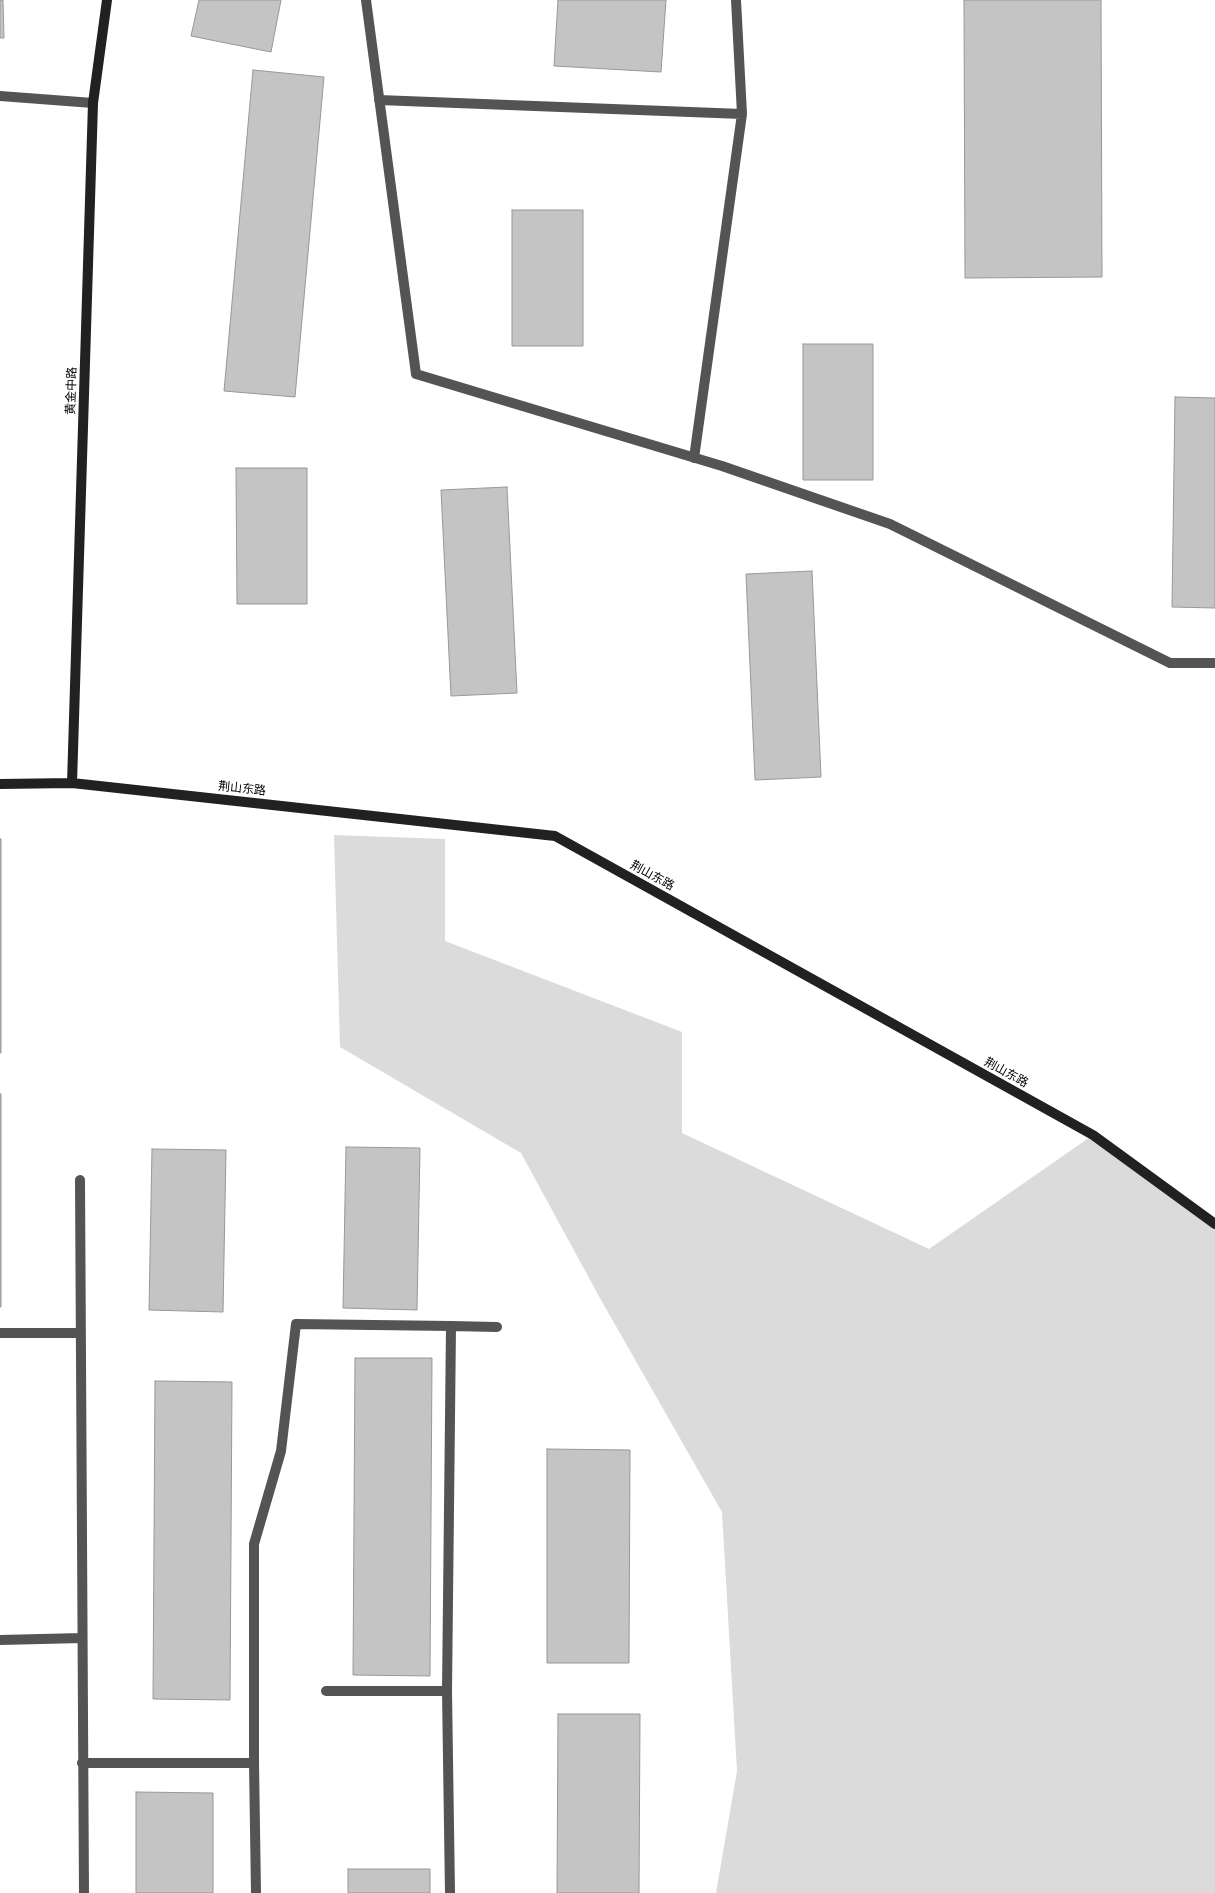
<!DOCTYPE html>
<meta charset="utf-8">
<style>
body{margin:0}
canvas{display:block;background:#fff}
</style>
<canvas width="1215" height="1893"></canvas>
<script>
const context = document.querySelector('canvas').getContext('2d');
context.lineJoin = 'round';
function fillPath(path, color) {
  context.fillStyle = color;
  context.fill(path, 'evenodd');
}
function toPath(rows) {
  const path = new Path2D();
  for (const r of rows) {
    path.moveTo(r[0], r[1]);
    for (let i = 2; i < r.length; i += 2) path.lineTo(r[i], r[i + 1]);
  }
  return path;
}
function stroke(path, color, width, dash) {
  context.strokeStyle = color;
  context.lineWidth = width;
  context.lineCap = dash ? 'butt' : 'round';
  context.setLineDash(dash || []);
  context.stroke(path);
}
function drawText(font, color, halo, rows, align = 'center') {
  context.font = font + ' "Varela Round","Noto Sans SC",sans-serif';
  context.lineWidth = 4.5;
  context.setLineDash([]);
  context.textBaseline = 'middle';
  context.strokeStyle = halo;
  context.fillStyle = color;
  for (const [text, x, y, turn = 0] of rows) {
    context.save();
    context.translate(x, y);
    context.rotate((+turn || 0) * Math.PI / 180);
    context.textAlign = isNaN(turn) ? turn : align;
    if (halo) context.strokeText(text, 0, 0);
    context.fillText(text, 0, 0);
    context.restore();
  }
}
fillPath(toPath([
 [334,835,445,839,445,941,682,1032,682,1133,929,1249,1093,1135,1215,1224,1215,1893,716,1893,737,1771,722,1512,601,1300,521,1153,340,1047]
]), '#dbdbdb');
const building = toPath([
 [0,0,3,0,4,38,0,38,0,0],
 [199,0,281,0,271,52,191,36,199,0],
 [558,0,666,0,661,72,554,66,558,0],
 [964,0,1101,0,1102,277,965,278,964,0],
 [253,70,324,77,295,397,224,391,253,70],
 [512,210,583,210,583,346,512,346,512,210],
 [803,344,873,344,873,480,803,480,803,344],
 [1175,397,1215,398,1215,608,1172,607,1175,397],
 [236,468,307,468,307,604,237,604,236,468],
 [507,487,517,693,451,696,441,490,507,487],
 [812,571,821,777,755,780,746,574,812,571],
 [0,839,1,839,1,1053,0,1053,0,839],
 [0,1094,1,1094,1,1307,0,1307,0,1094],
 [346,1147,420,1148,417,1310,343,1308,346,1147],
 [152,1149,226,1150,223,1312,149,1310,152,1149],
 [355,1358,432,1358,430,1676,353,1675,355,1358],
 [155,1381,232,1382,230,1700,153,1699,155,1381],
 [547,1449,630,1450,629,1663,547,1663,547,1449],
 [558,1714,640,1714,639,1893,557,1893,558,1714],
 [136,1792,213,1793,213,1893,136,1893,136,1792],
 [348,1869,430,1869,430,1893,348,1893,348,1869]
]);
fillPath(building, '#c4c4c4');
stroke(building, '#989898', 1);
stroke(toPath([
 [80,1180,84,1893],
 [0,1333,81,1333],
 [0,1640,82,1638],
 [326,1691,447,1691],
 [82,1763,254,1763,256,1893],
 [254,1763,254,1544,281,1451,296,1324,451,1326],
 [450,1893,447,1691,451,1326,497,1327]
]), '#545454', 10);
stroke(toPath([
 [366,0,416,374,722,466,890,524,1170,663,1215,663],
 [0,96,93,103],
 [379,100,742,114,736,0],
 [694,458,742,114]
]), '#545454', 10);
stroke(toPath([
 [72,783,93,103,107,0],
 [0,784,72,783,555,836,1093,1135,1215,1224]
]), '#212121', 10);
drawText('12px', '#000', '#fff', [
 ["黄金中路",72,391,-88],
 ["荆山东路",242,789,6],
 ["荆山东路",652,876,29],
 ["荆山东路",1006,1073,29]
]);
</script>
